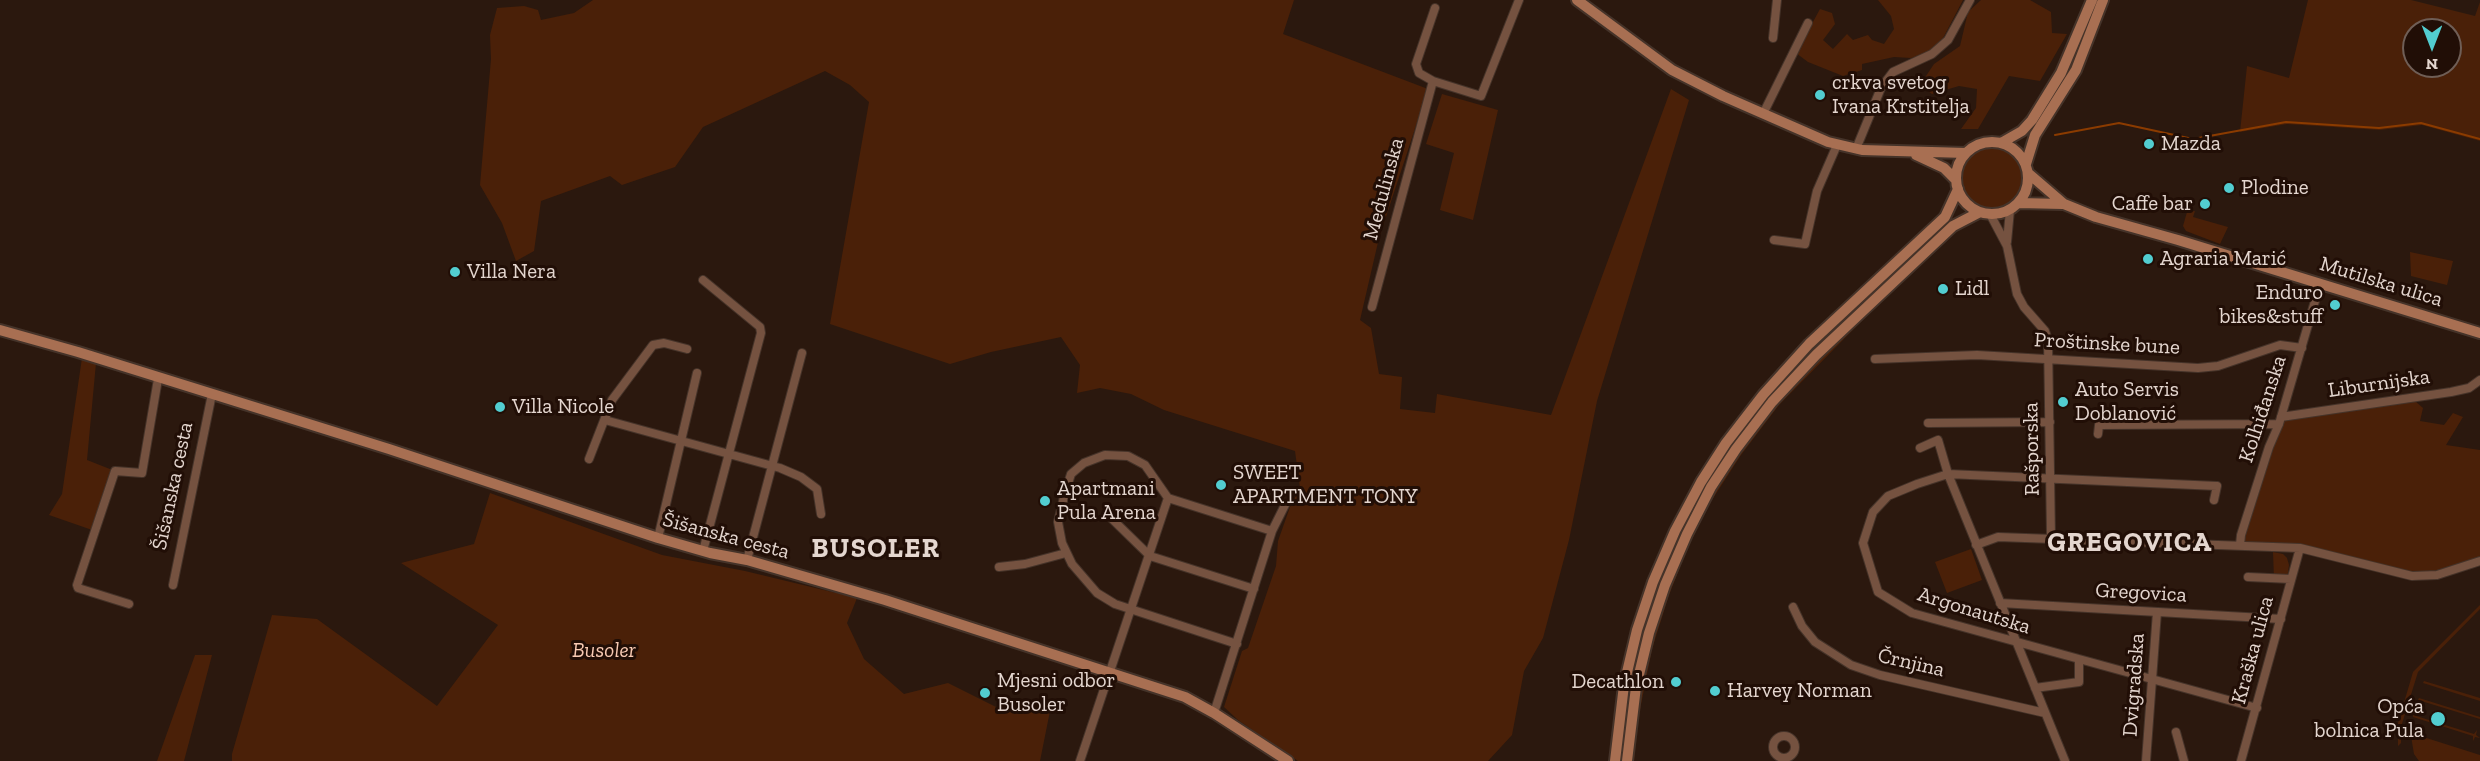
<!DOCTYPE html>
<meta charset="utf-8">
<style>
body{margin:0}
#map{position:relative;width:2480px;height:761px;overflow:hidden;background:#2b180e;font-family:"Zilla Slab",serif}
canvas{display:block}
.north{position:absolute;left:2402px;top:18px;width:60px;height:60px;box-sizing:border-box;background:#210e06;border:2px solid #6f5e56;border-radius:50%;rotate:180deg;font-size:16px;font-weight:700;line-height:24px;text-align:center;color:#e4d6cf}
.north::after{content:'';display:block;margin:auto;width:21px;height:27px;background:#52cdd0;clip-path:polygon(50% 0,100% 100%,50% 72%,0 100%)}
</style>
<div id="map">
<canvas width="2480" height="761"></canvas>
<div class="north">N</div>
</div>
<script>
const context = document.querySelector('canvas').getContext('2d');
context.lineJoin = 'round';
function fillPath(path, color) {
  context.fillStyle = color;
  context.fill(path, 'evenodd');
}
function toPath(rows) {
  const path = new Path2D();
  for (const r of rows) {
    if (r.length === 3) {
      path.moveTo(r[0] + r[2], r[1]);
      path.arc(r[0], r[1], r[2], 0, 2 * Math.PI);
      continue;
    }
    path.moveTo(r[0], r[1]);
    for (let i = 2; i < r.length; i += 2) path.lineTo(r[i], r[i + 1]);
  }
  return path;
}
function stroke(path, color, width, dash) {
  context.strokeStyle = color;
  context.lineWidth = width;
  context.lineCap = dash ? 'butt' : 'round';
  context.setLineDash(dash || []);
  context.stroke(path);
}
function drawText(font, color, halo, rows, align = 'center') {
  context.font = font + ' "Zilla Slab",serif';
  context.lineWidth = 6;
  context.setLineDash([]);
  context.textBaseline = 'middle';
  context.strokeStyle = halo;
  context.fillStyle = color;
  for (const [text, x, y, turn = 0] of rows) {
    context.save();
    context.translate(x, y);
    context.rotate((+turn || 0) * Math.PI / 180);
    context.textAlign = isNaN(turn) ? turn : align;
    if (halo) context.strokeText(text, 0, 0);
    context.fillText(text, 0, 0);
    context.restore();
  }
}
fillPath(toPath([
 [593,0,1294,0,1283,34,1428,89,1379,238,1360,320,1371,328,1379,374,1402,377,1400,409,1435,413,1437,394,1551,415,1671,89,1689,100,1597,401,1569,540,1543,638,1524,671,1512,735,1488,761,1298,761,1238,720,1224,707,1242,651,1248,648,1276,566,1278,541,1290,507,1300,488,1295,451,1164,410,1131,394,1100,388,1077,393,1080,365,1061,337,991,352,950,364,830,324,869,102,850,85,825,71,703,127,675,167,622,185,610,176,541,201,534,251,516,261,502,223,480,185,491,59,490,35,497,8,524,6,538,10,541,20,574,13],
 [1878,0,1963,0,1942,40,1927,54,1911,58,1894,57,1862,64,1862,70,1843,76,1808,62,1796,53,1820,9,1832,13,1835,24,1823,40,1833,49,1847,34,1853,40,1868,35,1872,40,1884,44,1894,29,1891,16],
 [1981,0,2030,0,2051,12,2052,33,2067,34,2040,81,2009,76,1978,129,1961,129,1976,108,1977,89,1959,86,1932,94,1920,85,1934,64,1960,46,1968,12],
 [2308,0,2411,0,2475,16,2480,2,2480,141,2422,125,2380,130,2287,124,2240,132,2247,66,2289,78],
 [2414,30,2450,30,2450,66,2414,66],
 [1442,94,1498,110,1473,220,1440,210,1454,153,1426,144],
 [1992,178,30],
 [2195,211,2193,217,2228,227,2220,244,2186,231,2183,226,2187,212],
 [2410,252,2453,261,2447,285,2411,276],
 [1898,284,1779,405,1741,455,1710,503,1688,547,1669,595,1652,649,1637,725,1634,761,1631,761,1640,688,1649,649,1667,593,1686,546,1708,502,1739,452,1776,404,1828,349],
 [82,358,96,363,87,460,115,471,95,531,49,515,62,494],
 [2415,401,2423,408,2420,421,2444,425,2453,413,2463,417,2446,445,2480,450,2480,561,2460,569,2412,576,2300,548,2260,542,2258,546,2240,545,2279,424,2289,419],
 [490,493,662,555,745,571,857,598,847,623,864,659,904,694,948,683,998,708,1050,711,1040,761,232,761,232,754,272,615,317,619,437,706,498,625,401,563,474,544],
 [1971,549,1982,580,1947,593,1935,562],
 [2273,552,2283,554,2287,558,2289,565,2287,579,2274,579],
 [2480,605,2480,609,2418,672,2401,727,2401,743,2398,746,2398,723,2413,672],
 [195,655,212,655,184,761,157,761],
 [2424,681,2480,698,2480,701,2423,683],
 [2419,698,2480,717,2480,719,2418,700],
 [2413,715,2474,734,2477,730,2476,735,2480,738,2475,737,2473,741,2473,736,2413,717],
 [2416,731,2417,735,2480,755,2480,761,2419,761,2414,754,2412,742,2411,734]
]), '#4a2008');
stroke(toPath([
 [2055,135,2119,123,2193,139,2286,122,2379,128,2421,123,2480,139]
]), '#8b3b00', 2);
const street = toPath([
 [1435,8,1416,64,1419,73,1433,81,1481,96,1519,0],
 [1773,38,1777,0],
 [1763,114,1808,23],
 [1856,149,1881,88,1893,72,1932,54,1948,40,1970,0],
 [1990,214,2007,246,2017,294,2024,307,2045,331,2048,340,2051,538],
 [1774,240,1805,244,1817,191,1837,145],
 [2007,242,2010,210],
 [703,280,760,327,761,333,703,551],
 [1372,307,1433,81],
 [1875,359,1977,355,2198,368,2218,366,2280,345,2302,348],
 [2281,417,2451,392,2469,388,2480,380],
 [605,420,780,468,801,477,817,489,821,514],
 [1928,423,2050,422],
 [2098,434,2099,425,2279,424],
 [1920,448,1938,440,1948,474,2065,761],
 [589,459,612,400,653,345,664,343,687,349],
 [2214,500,2217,486,1948,474,1917,484,1888,496,1873,512,1863,543,1878,592,1912,613,2257,708],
 [1110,517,1150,556,1254,589],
 [658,538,697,373],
 [1976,545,1998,537,2300,548,2412,576,2437,575,2480,561],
 [2240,545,2241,535,2269,447,2279,424,2320,284],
 [747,560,802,353],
 [999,567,1025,564,1066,553],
 [2248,577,2291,579],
 [173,585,212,394],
 [2000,603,2281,619],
 [129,604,78,588,77,585,115,471,142,473,158,379],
 [1793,607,1802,626,1815,642,1851,665,1880,675,2045,713],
 [1237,644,1115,604,1097,593,1072,564,1062,543,1058,522,1065,493,1071,474,1084,463,1105,455,1128,456,1145,465,1168,498,1272,531],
 [2035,688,2079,682,2079,660],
 [1214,713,1272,531,1285,505],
 [2176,732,2184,761],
 [1784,747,11],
 [1080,761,1168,498],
 [2146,761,2157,612],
 [2241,761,2300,548]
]);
const secondary = toPath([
 [1577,0,1672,70,1723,96,1828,142,1862,150,1966,153],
 [1992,178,36],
 [2001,143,2022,131,2032,120,2061,73,2092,0],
 [1916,155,1944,168,1956,180],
 [2026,164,2035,135,2076,70,2103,0],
 [2028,173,2064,204,2096,217,2178,240,2480,333],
 [2019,203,2063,204],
 [0,330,78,352,389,449,658,538,710,553,747,560,885,600,1185,697,1214,713,1288,761],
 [1615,761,1624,685,1637,630,1653,582,1675,531,1701,482,1726,443,1763,395,1809,344,1945,217,1958,189],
 [1627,761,1636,687,1649,633,1665,585,1687,534,1711,487,1736,449,1772,402,1816,355,1953,226,1980,212]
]);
stroke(street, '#453329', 10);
stroke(secondary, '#453329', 14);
stroke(street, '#755240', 8);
stroke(secondary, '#a86f52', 10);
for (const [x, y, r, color] of [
 [1820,95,6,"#52cdd0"],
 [2149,144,6,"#52cdd0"],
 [2229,188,6,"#52cdd0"],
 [2205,204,6,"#52cdd0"],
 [2148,259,6,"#52cdd0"],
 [455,272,6,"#52cdd0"],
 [1943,289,6,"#52cdd0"],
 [2335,305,6,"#52cdd0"],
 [2063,402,6,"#52cdd0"],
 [500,407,6,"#52cdd0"],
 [1221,485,6,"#52cdd0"],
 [1045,501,6,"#52cdd0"],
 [1676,682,6,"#52cdd0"],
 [1715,691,6,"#52cdd0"],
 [985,693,6,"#52cdd0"],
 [2438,719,8,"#52cdd0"]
]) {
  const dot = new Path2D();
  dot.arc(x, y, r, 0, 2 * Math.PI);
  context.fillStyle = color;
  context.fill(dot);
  stroke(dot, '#210e06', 2);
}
drawText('21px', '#e4d6cf', '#210e06', [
 ["crkva svetog",1832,83],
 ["Ivana Krstitelja",1832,107],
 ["Mazda",2161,144],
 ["Plodine",2241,188],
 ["Caffe bar",2193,204,"right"],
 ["Agraria Marić",2160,259],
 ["Villa Nera",467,272],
 ["Lidl",1955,289],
 ["Enduro",2323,293,"right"],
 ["bikes&stuff",2323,317,"right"],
 ["Auto Servis",2075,390],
 ["Doblanović",2075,414],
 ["Villa Nicole",512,407],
 ["SWEET",1233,473],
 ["APARTMENT TONY",1233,497],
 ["Apartmani",1057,489],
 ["Pula Arena",1057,513],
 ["Mjesni odbor",997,681],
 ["Busoler",997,705],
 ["Decathlon",1664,682,"right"],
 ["Harvey Norman",1727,691],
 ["Opća",2424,707,"right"],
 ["bolnica Pula",2424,731,"right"]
], 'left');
drawText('21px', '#e4d6cf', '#210e06', [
 ["Medulinska",1384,189,-75],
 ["Mutilska ulica",2381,282,17],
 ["Proštinske bune",2107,344,3],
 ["Liburnijska",2379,384,-8],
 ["Kolhiđanska",2263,409,-72],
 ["Rašporska",2032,449,-91],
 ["Šišanska cesta",173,486,-78],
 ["Šišanska cesta",726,536,15],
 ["Gregovica",2141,593,3],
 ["Argonautska",1974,611,17],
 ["Kraška ulica",2253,650,-75],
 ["Črnjina",1911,663,13],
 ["Dvigradska",2134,685,-86]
]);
drawText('italic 21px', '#f8cab3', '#210e06', [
 ["Busoler",604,651]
]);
context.letterSpacing = '1.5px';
drawText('bold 27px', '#e4d6cf', '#210e06', [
 ["GREGOVICA",2130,543],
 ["BUSOLER",876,549]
]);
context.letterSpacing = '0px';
</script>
